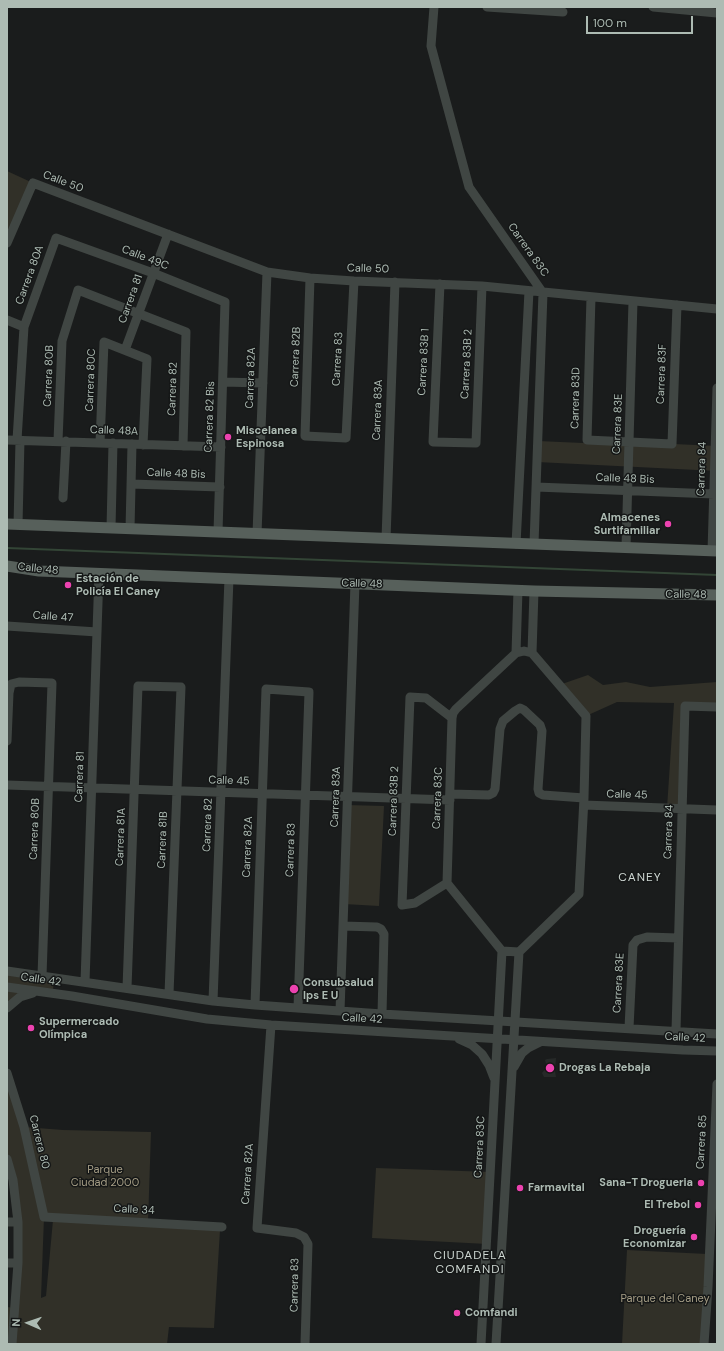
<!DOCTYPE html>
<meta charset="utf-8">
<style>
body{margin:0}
#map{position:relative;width:724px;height:1351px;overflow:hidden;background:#1a1c1c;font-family:"DM Sans",sans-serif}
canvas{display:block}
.frame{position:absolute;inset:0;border:8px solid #adbbb3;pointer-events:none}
.north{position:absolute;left:8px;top:1303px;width:40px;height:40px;-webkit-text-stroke:3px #151717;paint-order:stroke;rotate:272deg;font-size:11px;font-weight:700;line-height:16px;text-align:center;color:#adbbb3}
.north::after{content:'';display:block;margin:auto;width:14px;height:18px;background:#adbbb3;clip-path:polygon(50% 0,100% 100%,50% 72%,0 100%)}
.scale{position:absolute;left:586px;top:16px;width:107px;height:18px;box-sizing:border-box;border:2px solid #adbbb3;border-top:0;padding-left:5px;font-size:12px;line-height:14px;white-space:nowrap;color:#adbbb3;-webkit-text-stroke:3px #151717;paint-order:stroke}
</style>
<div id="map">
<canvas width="724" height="1351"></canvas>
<div class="frame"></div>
<div class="north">N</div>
<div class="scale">100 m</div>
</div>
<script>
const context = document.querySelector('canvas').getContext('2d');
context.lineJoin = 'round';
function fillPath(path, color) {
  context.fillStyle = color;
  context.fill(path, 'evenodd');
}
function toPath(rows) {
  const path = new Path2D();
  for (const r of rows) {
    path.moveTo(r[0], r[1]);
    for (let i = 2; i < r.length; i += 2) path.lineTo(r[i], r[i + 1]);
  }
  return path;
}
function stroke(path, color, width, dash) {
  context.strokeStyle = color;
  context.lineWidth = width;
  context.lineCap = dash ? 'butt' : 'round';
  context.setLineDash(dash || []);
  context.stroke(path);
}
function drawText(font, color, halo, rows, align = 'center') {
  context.font = font + ' "DM Sans",sans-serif';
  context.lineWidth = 3;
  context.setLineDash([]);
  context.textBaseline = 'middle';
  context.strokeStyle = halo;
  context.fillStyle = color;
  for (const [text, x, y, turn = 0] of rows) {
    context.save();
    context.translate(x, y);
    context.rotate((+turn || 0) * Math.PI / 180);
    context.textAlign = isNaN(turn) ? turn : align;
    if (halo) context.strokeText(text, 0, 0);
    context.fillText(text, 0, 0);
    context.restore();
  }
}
fillPath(toPath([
 [556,1058,555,1071,556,1077,544,1077,542,1073,547,1067,545,1060,547,1059]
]), '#262928');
fillPath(toPath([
 [7,171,33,183,7,243],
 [587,440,717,446,717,471,537,462,538,441,583,443],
 [588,675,603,685,626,682,650,687,717,682,717,707,685,706,682,809,667,808,674,703,617,702,586,716,559,685],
 [347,805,384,806,379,906,344,904],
 [7,971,55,978,52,994,35,992,7,1008],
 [7,1073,24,1127,63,1130,151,1132,148,1223,44,1217,41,1298,46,1296,53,1220,220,1230,214,1328,169,1327,167,1344,7,1344,7,1307,15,1308,18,1263,7,1159],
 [376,1168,491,1172,487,1244,372,1238],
 [627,1250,707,1254,702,1344,622,1344]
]), '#313028');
stroke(toPath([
 [7,548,717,575]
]), '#334536', 2);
stroke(toPath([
 [434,7,431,46,469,187,543,293,534,544],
 [487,7,563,12],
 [653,7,717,13],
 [7,243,33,183,267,272,310,278,354,281,482,286,717,309],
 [310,278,305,436,346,438,354,281],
 [440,284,433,442,476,443,482,286],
 [591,297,587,440,672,444,677,305],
 [7,320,24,327],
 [125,350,168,234],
 [223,382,263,383],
 [7,440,221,447],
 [17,440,24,327,56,238,153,273,225,302,218,532],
 [58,441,62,341,78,290,186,332,183,446],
 [100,443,104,342,147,359,143,445],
 [131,484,220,487],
 [536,487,714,494],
 [63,498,66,441],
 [18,525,20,440],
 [111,528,113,443],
 [130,529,132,444],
 [257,534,267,272],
 [386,539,395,282],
 [516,544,529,291],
 [626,547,633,301],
 [712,551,717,388],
 [7,626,97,632],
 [516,653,518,590],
 [532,653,534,591],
 [7,741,9,693,11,684,19,682,52,683,42,976],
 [7,785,450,800],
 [450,794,489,795,493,793,495,789,500,729,503,721,515,711,520,708,524,710,540,725,542,731,538,789,539,793,543,795,584,798],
 [584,805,717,810],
 [447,883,415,903,402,905,410,697,426,698,452,718],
 [343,926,377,927,381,929,384,934,382,1014],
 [7,971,213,1001,255,1005,382,1014,717,1034],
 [85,982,99,573],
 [7,987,72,996,207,1019,271,1025,683,1050,717,1051],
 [127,988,138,686,181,687,169,994],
 [213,1001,229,578],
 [255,1005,266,689,309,692,298,1008],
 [7,1008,20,997,33,993],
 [340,1011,355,583],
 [271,1025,257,1228,296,1233,304,1237,308,1244,305,1344],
 [629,1028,633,945,637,940,647,937,678,938],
 [676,1031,685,706,717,707],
 [459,1039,472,1045,482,1054,489,1065,494,1078],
 [514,1067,522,1053,528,1048,540,1042],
 [7,1073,24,1127,44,1217,222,1227],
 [7,1159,13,1180,18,1222,18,1263,12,1344],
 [7,1222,18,1222],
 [7,1263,18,1263],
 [481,1344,502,951],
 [496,1344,519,952,579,894,584,798,586,716,532,653,524,651,516,653,456,709,453,713,452,718,447,883,502,951,519,952],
 [704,1344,708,1287,717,1084]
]), '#404643', 9);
stroke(toPath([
 [7,524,717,551],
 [7,566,39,571,534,591,717,595]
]), '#57605b', 11);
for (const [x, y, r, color] of [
 [228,437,4,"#ec42af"],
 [668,524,4,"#ec42af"],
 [68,585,4,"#ec42af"],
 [294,989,5,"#ec42af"],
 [31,1028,4,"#ec42af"],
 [550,1068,5,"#ec42af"],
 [701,1183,4,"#ec42af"],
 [520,1188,4,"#ec42af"],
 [698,1205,4,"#ec42af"],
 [694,1237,4,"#ec42af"],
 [457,1313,4,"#ec42af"]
]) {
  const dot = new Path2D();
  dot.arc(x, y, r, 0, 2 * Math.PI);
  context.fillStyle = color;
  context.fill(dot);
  stroke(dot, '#151717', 1.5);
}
drawText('11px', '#adbbb3', '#151717', [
 ["Calle 50",63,182,21],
 ["Carrera 83C",528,250,55],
 ["Calle 49C",145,258,21],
 ["Calle 50",368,269,2],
 ["Carrera 80A",30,275,-70],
 ["Carrera 81",131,299,-70],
 ["Carrera 82B",296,357,-88],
 ["Carrera 83",338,359,-87],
 ["Carrera 83B 1",424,362,-87],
 ["Carrera 83B 2",467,364,-87],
 ["Carrera 83F",662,374,-88],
 ["Carrera 80B",49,376,-88],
 ["Carrera 82A",251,378,-88],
 ["Carrera 80C",91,380,-88],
 ["Carrera 82",173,389,-88],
 ["Carrera 83D",576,398,-89],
 ["Carrera 83A",378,410,-88],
 ["Carrera 82 Bis",210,417,-88],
 ["Carrera 83E",618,424,-88],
 ["Calle 48A",114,431,2],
 ["Carrera 84",702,469,-88],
 ["Calle 48 Bis",176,474,2],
 ["Calle 48 Bis",625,479,2],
 ["Calle 48",38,569,6],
 ["Calle 48",362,584,2],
 ["Calle 48",686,595,1],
 ["Calle 47",53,617,4],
 ["Carrera 81",80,777,-88],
 ["Calle 45",229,781,2],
 ["Calle 45",627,795,2],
 ["Carrera 83A",336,797,-88],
 ["Carrera 83C",438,798,-88],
 ["Carrera 83B 2",394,801,-88],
 ["Carrera 82",208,825,-88],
 ["Carrera 80B",35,829,-88],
 ["Carrera 84",669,832,-88],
 ["Carrera 81A",121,837,-88],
 ["Carrera 81B",163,840,-88],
 ["Carrera 82A",248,847,-88],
 ["Carrera 83",291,850,-88],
 ["Calle 42",41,980,8],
 ["Carrera 83E",619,983,-87],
 ["Calle 42",362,1019,3],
 ["Calle 42",685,1038,3],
 ["Carrera 80",39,1142,76],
 ["Carrera 85",702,1142,-87],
 ["Carrera 83C",480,1147,-87],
 ["Carrera 82A",248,1174,-86],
 ["Calle 34",134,1210,3],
 ["Carrera 83",295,1285,-89]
]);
drawText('bold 11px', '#adbbb3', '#151717', [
 ["Miscelanea",236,431],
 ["Espinosa",236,444],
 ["Almacenes",660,518,"right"],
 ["Surtifamiliar",660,531,"right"],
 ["Estación de",76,579],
 ["Policía El Caney",76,592],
 ["Consubsalud",303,983],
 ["Ips E U",303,996],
 ["Supermercado",39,1022],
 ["Olímpica",39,1035],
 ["Drogas La Rebaja",559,1068],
 ["Sana-T Drogueria",693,1183,"right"],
 ["Farmavital",528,1188],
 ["El Trebol",690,1205,"right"],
 ["Droguería",686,1231,"right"],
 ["Economizar",686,1244,"right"],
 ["Comfandi",465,1313]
], 'left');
drawText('11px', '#a59d85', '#151717', [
 ["Parque",105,1170],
 ["Ciudad 2000",105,1183],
 ["Parque del Caney",665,1299]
]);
context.letterSpacing = '1px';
drawText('12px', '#ced7d2', '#151717', [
 ["CANEY",640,878],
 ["CIUDADELA",470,1256],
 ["COMFANDI",470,1270]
]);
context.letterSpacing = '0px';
</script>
